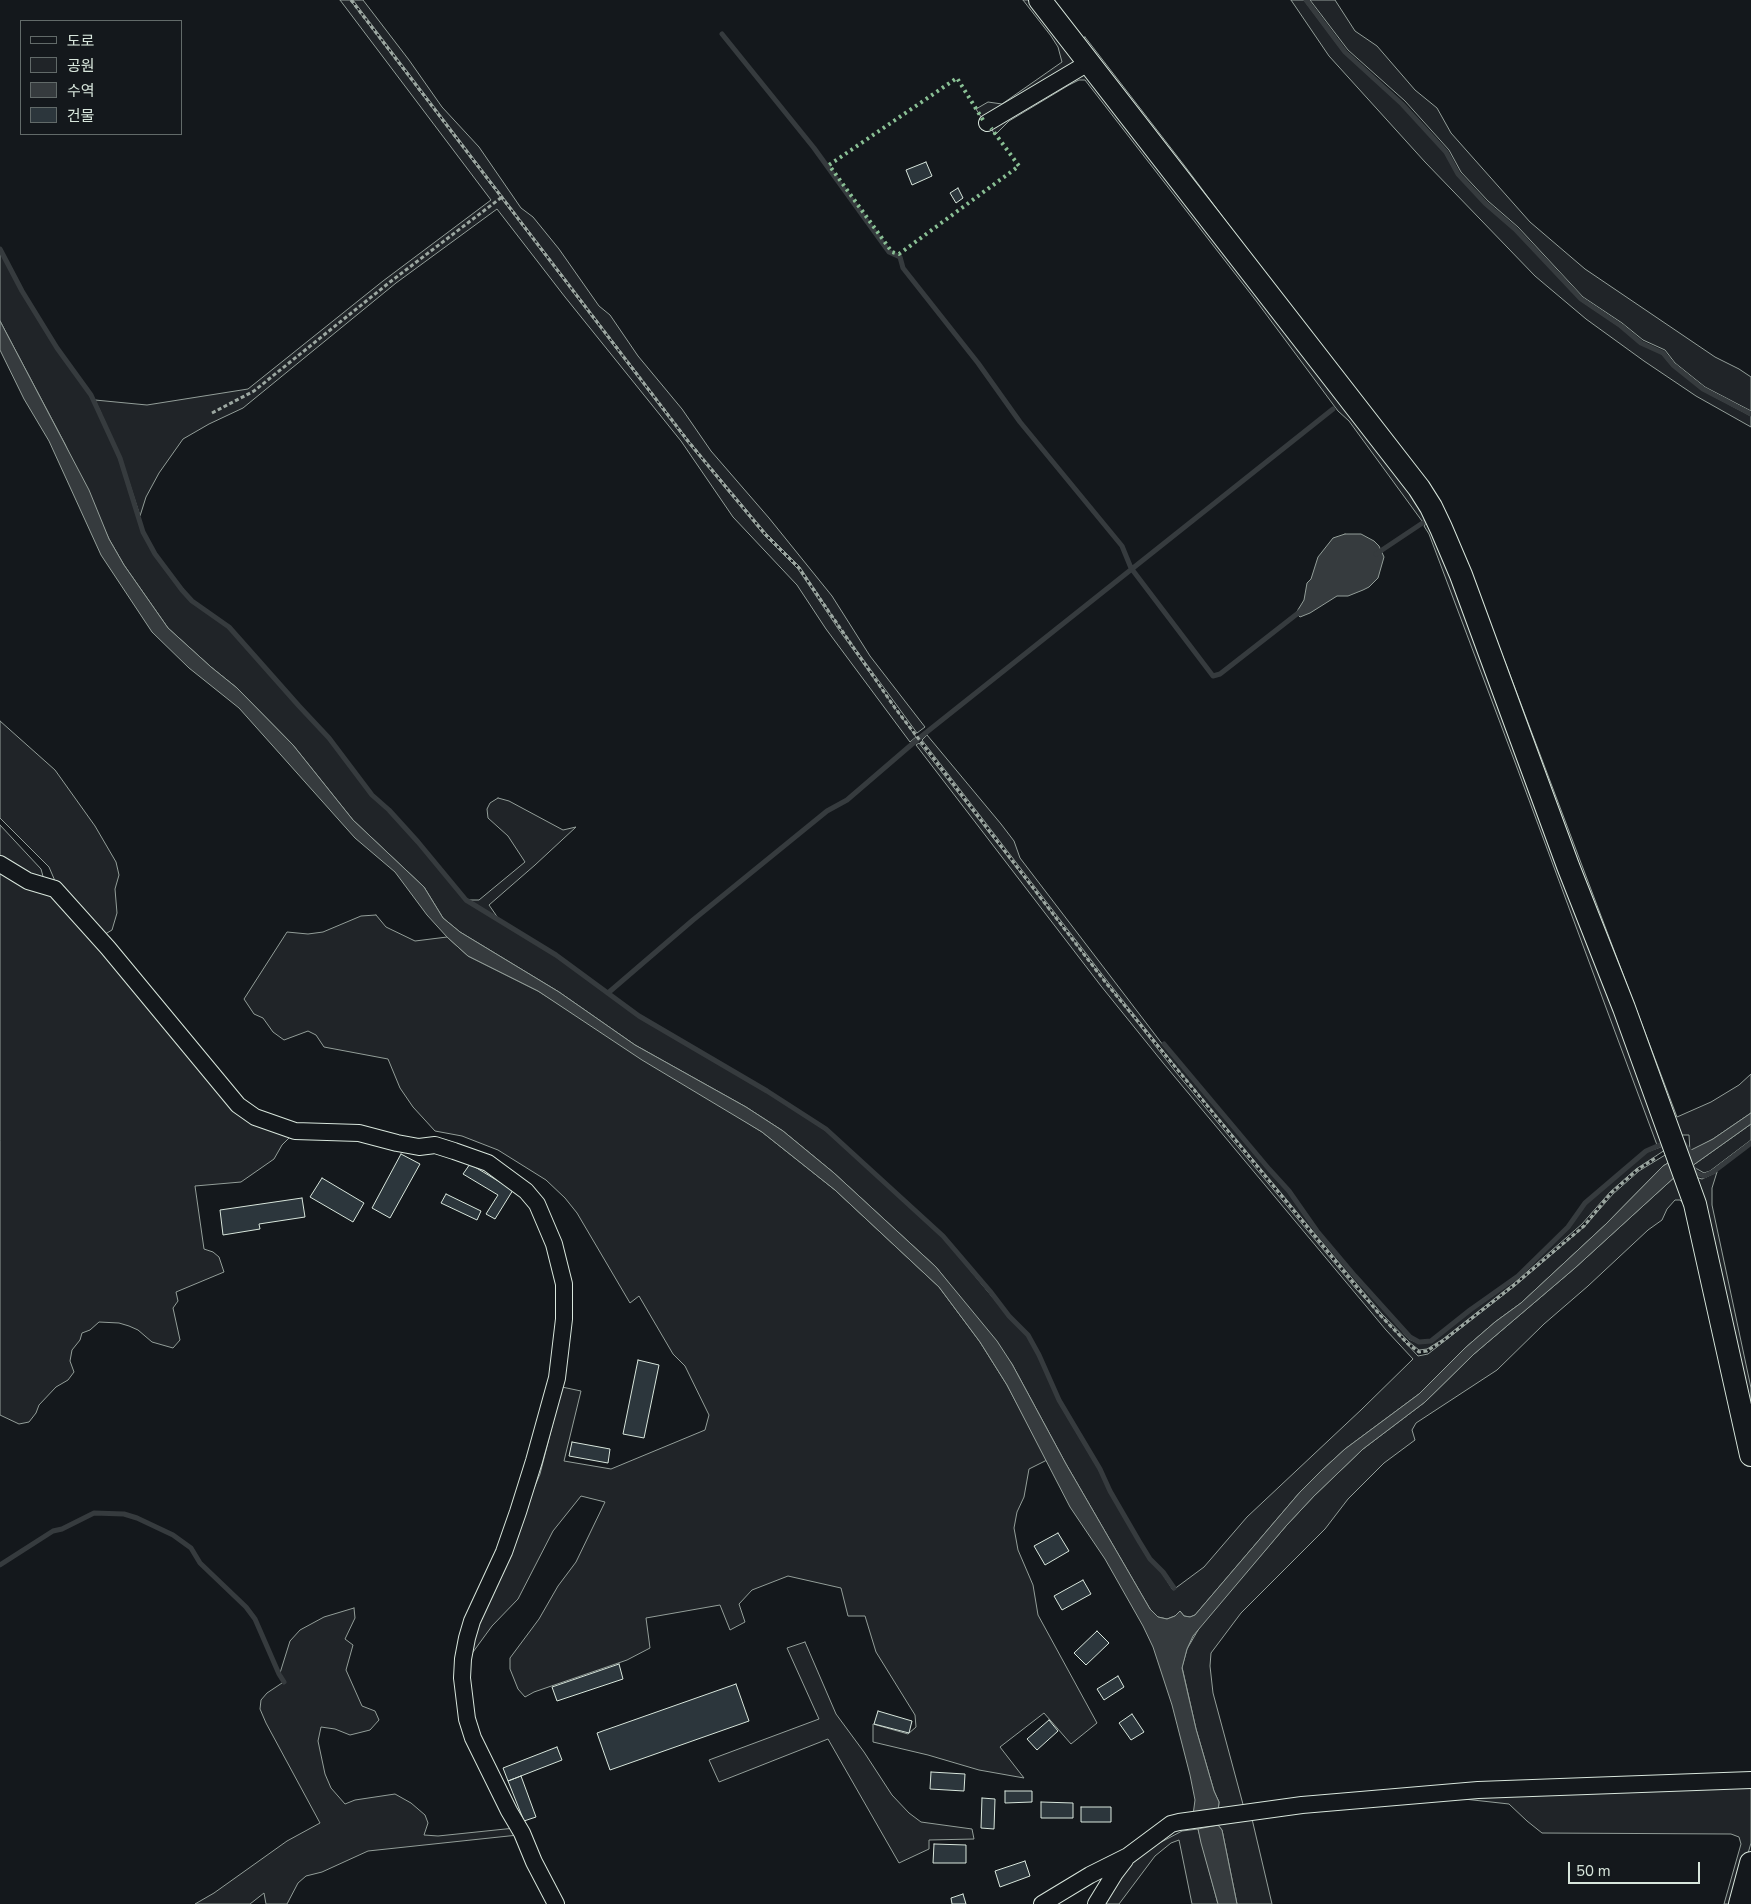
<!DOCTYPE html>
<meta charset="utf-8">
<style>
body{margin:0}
#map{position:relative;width:1751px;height:1904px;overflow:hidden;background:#14181c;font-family:"Nunito Sans","Noto Sans KR",sans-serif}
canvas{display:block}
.legend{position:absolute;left:20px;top:20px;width:162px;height:115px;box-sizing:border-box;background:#14181c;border:1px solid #626a69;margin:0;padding:6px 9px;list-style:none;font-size:15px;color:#d8e6dc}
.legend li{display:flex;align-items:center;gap:10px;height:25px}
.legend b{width:25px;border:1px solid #626a69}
.scale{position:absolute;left:1568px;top:1862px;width:132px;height:22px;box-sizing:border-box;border:2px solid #d8e6dc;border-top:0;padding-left:6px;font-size:15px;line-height:18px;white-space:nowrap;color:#d8e6dc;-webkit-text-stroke:4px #14181c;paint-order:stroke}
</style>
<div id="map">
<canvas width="1751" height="1904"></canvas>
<ul class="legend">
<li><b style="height:6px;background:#14181c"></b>도로</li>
<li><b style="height:14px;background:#202428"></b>공원</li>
<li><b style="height:14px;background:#363b3e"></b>수역</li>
<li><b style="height:14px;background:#2c363c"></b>건물</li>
</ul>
<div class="scale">50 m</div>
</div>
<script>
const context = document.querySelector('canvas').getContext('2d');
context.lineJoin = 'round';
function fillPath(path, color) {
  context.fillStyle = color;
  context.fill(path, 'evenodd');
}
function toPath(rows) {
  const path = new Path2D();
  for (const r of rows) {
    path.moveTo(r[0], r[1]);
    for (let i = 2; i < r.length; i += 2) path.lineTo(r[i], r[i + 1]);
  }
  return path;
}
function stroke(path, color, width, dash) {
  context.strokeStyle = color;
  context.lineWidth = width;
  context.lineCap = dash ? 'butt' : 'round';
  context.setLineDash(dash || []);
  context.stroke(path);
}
const green = toPath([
 [340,0,350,0,687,442,764,535,798,569,839,630,916,737,910,742,826,629,797,585,733,517,681,441,565,297,497,209,396,283,243,408,209,424,183,439,159,473,146,497,140,516,121,458,95,400,147,405,248,389,383,281,491,200,340,0],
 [353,0,363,0,409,60,442,107,479,147,521,208,533,217,559,249,599,306,610,315,638,356,682,409,711,451,769,518,832,596,870,656,925,727,917,733,841,629,800,567,766,533,689,441,353,0],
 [1023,0,1035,0,1075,57,1074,63,983,120,976,109,988,102,1002,104,1062,62,1058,47,1051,36,1023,0],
 [1291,0,1304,0,1344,53,1402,104,1445,153,1457,175,1485,204,1515,230,1580,300,1620,327,1641,344,1662,354,1672,366,1702,390,1751,416,1751,427,1696,396,1644,361,1586,319,1535,276,1425,162,1329,56,1291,0],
 [1310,0,1335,0,1355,31,1377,46,1415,90,1437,108,1451,133,1530,222,1585,269,1715,357,1739,369,1751,377,1751,411,1705,387,1675,363,1665,350,1643,340,1622,323,1583,297,1518,227,1488,201,1461,172,1449,150,1405,101,1348,50,1310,0],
 [1085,37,1184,165,1351,388,1425,482,1444,511,1452,527,1507,667,1677,1117,1711,1102,1739,1085,1751,1074,1751,1113,1713,1139,1690,1152,1689,1135,1677,1135,1534,758,1478,605,1443,518,1423,484,1349,391,1080,39,1085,37],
 [1081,70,1438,530,1662,1143,1657,1145,1516,765,1429,534,1424,526,1426,523,1424,520,1422,521,1349,421,1338,411,1257,302,1085,80,1079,80,1069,85,1009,121,995,135,991,128,1081,70],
 [0,251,21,291,56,348,90,395,119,459,142,533,154,554,181,591,191,601,228,628,328,738,371,796,389,810,418,842,466,901,556,956,639,1017,767,1092,825,1130,942,1236,1009,1317,1027,1335,1039,1356,1058,1401,1099,1470,1138,1542,1149,1560,1162,1573,1173,1590,1204,1567,1247,1517,1362,1409,1413,1359,1386,1330,1164,1064,1101,986,916,745,919,743,1175,1071,1356,1289,1418,1356,1428,1354,1515,1286,1585,1226,1613,1194,1639,1171,1670,1152,1673,1160,1663,1166,1606,1224,1521,1303,1495,1322,1465,1348,1419,1394,1345,1449,1321,1471,1300,1492,1195,1615,1190,1617,1184,1616,1180,1611,1175,1616,1167,1619,1158,1617,1150,1609,1066,1464,1012,1364,936,1267,834,1173,783,1131,746,1107,635,1045,559,992,460,932,443,918,424,887,353,820,293,745,237,688,211,667,168,628,124,565,109,539,65,444,0,321,0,251],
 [0,721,55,770,95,826,116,862,119,875,115,889,117,913,112,930,102,936,55,881,49,867,0,818,0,721],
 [927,735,1001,824,1014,841,1020,858,1163,1045,1268,1170,1288,1192,1316,1232,1409,1339,1418,1343,1432,1342,1471,1311,1519,1277,1569,1228,1586,1204,1606,1186,1647,1152,1663,1146,1668,1148,1636,1169,1610,1192,1582,1224,1513,1284,1443,1339,1427,1349,1419,1350,1409,1342,1381,1313,1177,1068,1108,982,922,740,927,735],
 [498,798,509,801,563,830,576,827,535,865,489,905,498,918,469,900,479,900,525,862,508,836,488,818,487,809,490,803,498,798],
 [0,825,41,869,44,880,0,859,0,825],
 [0,866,44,887,237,1106,294,1133,282,1145,274,1159,241,1182,195,1186,204,1249,213,1252,219,1257,224,1272,176,1292,178,1301,173,1308,180,1340,173,1348,152,1342,138,1330,129,1326,119,1323,99,1322,90,1330,82,1333,80,1340,72,1350,70,1361,74,1372,68,1380,56,1387,39,1405,36,1413,29,1422,19,1424,0,1415,0,866],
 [376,915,386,927,415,941,447,937,468,956,538,991,762,1132,835,1190,939,1287,980,1342,1007,1385,1047,1460,1029,1469,1024,1497,1017,1512,1014,1528,1018,1550,1033,1585,1038,1615,1097,1723,1071,1744,1044,1713,1000,1747,1024,1778,979,1770,928,1755,873,1742,873,1724,908,1734,916,1727,915,1715,876,1652,865,1616,848,1616,841,1588,788,1576,752,1590,739,1604,745,1622,730,1630,720,1605,646,1618,650,1648,627,1660,534,1692,525,1697,518,1689,510,1669,510,1658,539,1619,558,1586,576,1562,605,1502,581,1496,553,1531,518,1599,492,1626,465,1663,471,1638,540,1474,562,1387,581,1391,564,1461,611,1469,705,1430,709,1415,685,1366,673,1354,639,1296,630,1303,577,1213,565,1198,546,1180,498,1150,462,1136,435,1131,413,1107,400,1088,388,1059,324,1047,316,1035,308,1031,284,1040,273,1032,263,1018,254,1014,244,999,287,932,308,934,323,932,361,916,376,915],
 [1751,1124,1751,1140,1710,1171,1704,1173,1692,1166,1751,1124],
 [1717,1172,1712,1188,1712,1205,1751,1388,1751,1432,1695,1177,1702,1179,1717,1172],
 [1678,1174,1691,1212,1680,1200,1675,1200,1667,1209,1662,1220,1648,1230,1588,1286,1544,1324,1497,1370,1416,1423,1412,1430,1415,1440,1384,1463,1348,1499,1325,1529,1241,1613,1211,1653,1210,1666,1213,1693,1244,1808,1218,1812,1219,1802,1214,1791,1196,1729,1182,1667,1187,1649,1201,1625,1286,1526,1314,1496,1363,1449,1425,1402,1474,1354,1575,1268,1678,1174],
 [354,1608,355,1618,345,1639,353,1645,346,1670,362,1706,375,1711,379,1720,370,1730,350,1735,335,1729,321,1727,318,1741,325,1774,331,1788,345,1804,355,1800,395,1794,411,1803,425,1815,428,1823,424,1835,438,1836,515,1828,518,1835,368,1851,322,1872,306,1876,298,1883,287,1904,266,1904,264,1893,250,1904,195,1904,214,1893,287,1841,320,1823,266,1723,260,1709,261,1700,267,1693,285,1681,280,1673,290,1641,300,1630,324,1617,354,1608],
 [805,1642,836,1714,864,1752,892,1795,909,1813,921,1822,972,1829,974,1839,929,1840,929,1849,899,1863,828,1739,719,1782,709,1760,819,1719,787,1648,805,1642],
 [1751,1785,1751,1843,1733,1904,1724,1904,1741,1844,1739,1837,1731,1834,1542,1833,1527,1821,1509,1804,1455,1798,1751,1785],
 [1252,1819,1272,1904,1237,1904,1222,1830,1218,1825,1252,1819],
 [1198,1829,1218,1904,1192,1904,1179,1840,1171,1843,1155,1856,1119,1904,1101,1904,1118,1875,1148,1849,1182,1831,1198,1829]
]);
fillPath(green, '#202428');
stroke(green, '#939e99', 1);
const water = toPath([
 [0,321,89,490,109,539,124,565,168,628,211,667,237,688,293,745,353,820,424,887,443,918,460,932,559,992,635,1045,746,1107,783,1131,834,1173,936,1267,997,1341,1012,1364,1066,1464,1150,1609,1158,1617,1167,1619,1175,1616,1180,1611,1184,1616,1190,1617,1195,1615,1300,1492,1321,1471,1345,1449,1419,1394,1465,1348,1495,1322,1521,1303,1606,1224,1663,1166,1673,1160,1678,1174,1575,1268,1474,1354,1425,1402,1363,1449,1314,1496,1286,1526,1193,1636,1187,1649,1182,1668,1196,1729,1214,1791,1219,1802,1218,1812,1193,1815,1195,1800,1190,1775,1172,1705,1153,1647,1143,1626,1105,1559,1070,1507,1007,1385,980,1342,939,1287,835,1190,762,1132,642,1060,538,991,468,956,447,937,427,915,395,872,355,838,239,708,189,668,152,632,101,555,49,441,24,399,0,350,0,321],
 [1345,534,1361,534,1374,541,1379,546,1384,557,1378,578,1369,587,1363,590,1348,596,1337,596,1310,613,1300,617,1296,613,1304,600,1307,583,1311,579,1318,557,1333,538,1345,534],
 [1751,1113,1751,1124,1692,1166,1685,1153,1713,1139,1751,1113],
 [1218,1825,1222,1830,1237,1904,1218,1904,1201,1843,1198,1829,1218,1825]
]);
fillPath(water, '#363b3e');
stroke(water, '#939e99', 1);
stroke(toPath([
 [1306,0,1345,52,1402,104,1446,152,1458,174,1485,203,1515,229,1581,299,1621,326,1641,343,1663,353,1673,365,1703,389,1751,414],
 [722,34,814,148,889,252,900,257,903,268,978,363,1020,422,1122,546,1131,568,1213,676,1220,674,1302,610],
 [0,249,22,291,57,348,91,395,120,458,143,532,155,554,182,590,192,601,229,627,299,706,329,738,372,795,389,810,418,842,466,900,556,955,639,1016,767,1091,826,1129,943,1236,990,1291,1009,1316,1028,1335,1039,1355,1059,1400,1100,1469,1110,1491,1139,1541,1150,1559,1163,1572,1174,1588],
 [1376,554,1424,522],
 [608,993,693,920,827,811,847,800,918,739,1333,409],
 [1164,1044,1269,1169,1289,1191,1317,1231,1355,1276,1410,1337,1419,1342,1431,1341,1470,1310,1518,1276,1568,1227,1585,1203,1646,1151,1662,1144],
 [1683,1142,1690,1152],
 [1692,1166,1696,1173,1704,1176,1713,1172,1751,1143],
 [0,1565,53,1531,62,1529,94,1513,124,1514,137,1518,173,1535,191,1548,200,1563,246,1607,255,1619,279,1674,284,1682]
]), '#363b3e', 5);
const building = toPath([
 [926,162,932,176,912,185,906,170,926,162],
 [958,188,963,198,956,203,950,193,958,188],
 [401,1154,420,1164,390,1218,372,1208,401,1154],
 [470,1164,513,1190,495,1219,486,1214,498,1195,463,1174,470,1164],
 [322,1178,364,1203,353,1222,310,1197,322,1178],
 [446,1194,481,1211,477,1220,441,1203,446,1194],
 [302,1198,305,1217,259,1224,260,1229,223,1235,220,1210,302,1198],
 [638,1360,659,1365,644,1438,623,1434,638,1360],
 [572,1442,610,1449,608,1463,569,1456,572,1442],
 [1058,1533,1069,1551,1045,1565,1034,1546,1058,1533],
 [1083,1580,1091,1594,1062,1610,1054,1596,1083,1580],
 [1097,1631,1109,1643,1086,1665,1074,1653,1097,1631],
 [619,1664,623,1679,557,1701,552,1687,619,1664],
 [1118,1676,1124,1687,1104,1700,1097,1689,1118,1676],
 [736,1684,749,1721,610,1770,597,1733,736,1684],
 [878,1711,912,1721,909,1733,874,1724,878,1711],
 [1132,1714,1144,1732,1131,1740,1119,1723,1132,1714],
 [1049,1720,1058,1731,1037,1750,1027,1739,1049,1720],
 [557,1747,562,1760,508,1781,503,1768,557,1747],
 [931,1772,965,1774,964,1791,930,1789,931,1772],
 [521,1776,536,1817,524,1821,508,1781,521,1776],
 [1005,1791,1032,1791,1032,1802,1005,1803,1005,1791],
 [982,1798,995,1799,994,1829,981,1828,982,1798],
 [1041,1802,1073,1803,1073,1818,1041,1818,1041,1802],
 [1081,1807,1111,1807,1111,1822,1081,1822,1081,1807],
 [934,1844,966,1845,966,1863,933,1863,934,1844],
 [1025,1861,1030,1876,1000,1887,995,1871,1025,1861],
 [963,1894,966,1904,952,1904,951,1898,963,1894]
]);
fillPath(building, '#2c363c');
stroke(building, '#d8e6dc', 1);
const street = toPath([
 [987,123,1088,63],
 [0,864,28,881,55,889,108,948,238,1105,255,1117,295,1131,359,1133,397,1143,419,1147,435,1145,454,1151,488,1163,526,1191,537,1204,554,1244,564,1284,564,1319,557,1378,534,1461,518,1512,504,1552,472,1621,467,1638,463,1659,462,1678,467,1719,473,1738,509,1811,522,1833,534,1862,556,1904],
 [1042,1904,1090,1875,1128,1856,1171,1824,1179,1822,1302,1805,1478,1790,1751,1780],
 [1096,1904,1115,1873,1125,1860]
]);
const secondary = toPath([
 [1040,0,1419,488,1431,507,1441,528,1461,575,1568,866,1624,1008,1695,1204,1751,1455],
 [1740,1904,1751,1863]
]);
stroke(street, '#d8e6dc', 18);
stroke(secondary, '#d8e6dc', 24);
stroke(toPath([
 [351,0,688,441,765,534,799,568,895,708,1106,983,1380,1315,1408,1344,1419,1352,1427,1351,1444,1340,1514,1285,1584,1226,1611,1193,1637,1170,1657,1157],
 [212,413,254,391,390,282,502,197]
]), '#9da8a2', 3, [4, 2.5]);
stroke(street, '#14181c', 16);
stroke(secondary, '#14181c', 22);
stroke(toPath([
 [983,120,957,78,829,165,892,252,899,254,1019,166,991,128]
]), '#8ac095', 4, [2.5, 4]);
</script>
